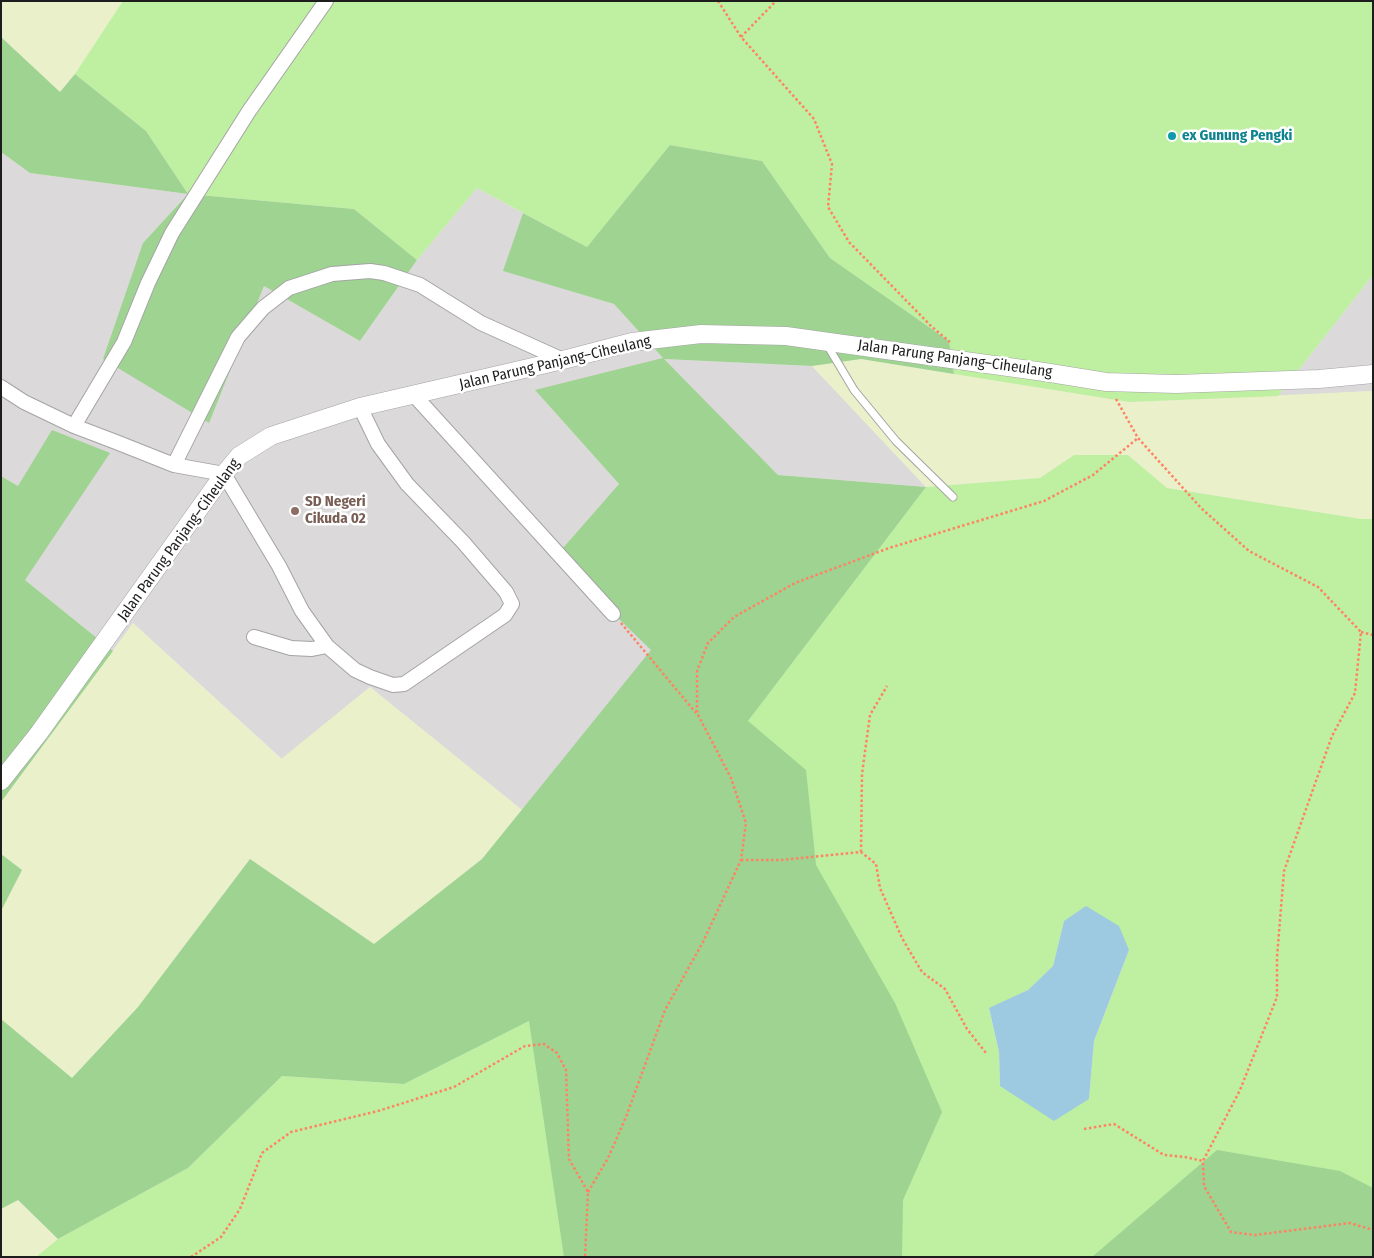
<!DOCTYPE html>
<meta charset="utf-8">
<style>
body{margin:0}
#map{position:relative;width:1374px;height:1258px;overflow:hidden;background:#efece1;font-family:"Fira Sans Condensed",sans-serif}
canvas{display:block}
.frame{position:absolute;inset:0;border:2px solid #1d1d1d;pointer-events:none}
</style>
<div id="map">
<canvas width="1374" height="1258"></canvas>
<div class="frame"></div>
</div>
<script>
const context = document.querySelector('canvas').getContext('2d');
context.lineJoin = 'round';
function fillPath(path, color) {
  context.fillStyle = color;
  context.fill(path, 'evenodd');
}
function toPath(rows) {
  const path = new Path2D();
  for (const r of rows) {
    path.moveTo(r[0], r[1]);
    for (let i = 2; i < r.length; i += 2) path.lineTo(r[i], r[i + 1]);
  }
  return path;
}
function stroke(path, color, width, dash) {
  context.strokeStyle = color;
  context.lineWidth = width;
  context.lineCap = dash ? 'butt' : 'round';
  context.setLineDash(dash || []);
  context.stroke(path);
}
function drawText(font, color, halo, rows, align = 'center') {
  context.font = font + ' "Fira Sans Condensed",sans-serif';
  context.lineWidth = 5;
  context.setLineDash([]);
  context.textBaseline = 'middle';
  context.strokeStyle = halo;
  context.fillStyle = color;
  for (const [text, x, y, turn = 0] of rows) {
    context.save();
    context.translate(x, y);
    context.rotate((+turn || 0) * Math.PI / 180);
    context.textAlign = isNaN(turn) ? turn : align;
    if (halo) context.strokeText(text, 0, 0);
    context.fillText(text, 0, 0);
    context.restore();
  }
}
fillPath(toPath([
 [1,152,30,173,188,194,143,243,208,423,264,286,360,341,417,260,477,188,523,213,504,271,614,304,664,359,812,366,926,487,778,475,663,359,536,391,619,484,555,557,652,650,522,810,370,687,282,759,133,623,113,651,25,580,18,486,1,476],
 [1373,275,1373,391,1278,396]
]), '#dbd9d9');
fillPath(toPath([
 [1,1,123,1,75,74,60,92,1,37],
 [861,359,1129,402,1373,391,1373,519,1361,519,1167,488,1128,455,1074,455,1040,478,926,487,812,366],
 [133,623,281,759,370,687,522,810,482,859,374,944,250,859,138,1007,72,1078,1,1019,1,911,22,870,1,854,1,802],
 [17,1200,58,1239,36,1257,1,1257,1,1209]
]), '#e9f0ca');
fillPath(toPath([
 [123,1,1373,1,1373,275,1278,396,1129,402,954,374,949,341,830,258,762,161,670,145,587,247,477,188,417,260,354,209,188,194,146,131,75,74],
 [1074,455,1128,455,1167,488,1361,519,1373,519,1373,1257,36,1257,58,1239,188,1168,282,1076,404,1084,630,970,750,718,926,487,1040,478],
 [1064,921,1129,950,1094,1041,1089,1099,1000,1086,999,1052,989,1009,1028,990,1053,966]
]), '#bfefa1');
fillPath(toPath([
 [1,37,60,92,75,74,146,131,188,194,354,209,417,260,360,341,264,286,209,423,103,359,143,243,188,194,30,173,1,152],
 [670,145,762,161,830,258,949,341,954,374,861,359,812,366,664,359,778,475,926,487,748,721,806,770,816,865,895,1003,942,1112,903,1200,902,1257,564,1257,529,1021,404,1084,282,1076,188,1168,58,1239,18,1200,1,1209,1,1019,72,1078,138,1007,250,859,374,944,482,859,651,650,555,557,619,484,535,390,663,358,614,304,503,271,523,213,587,247],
 [52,430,110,453,25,580,113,651,1,802,1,476,18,486],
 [1,854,22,870,1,911],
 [1217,1150,1340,1171,1373,1188,1373,1257,1092,1257]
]), '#9ed392');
fillPath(toPath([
 [1086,906,1119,926,1129,950,1094,1041,1089,1099,1054,1121,1000,1086,999,1052,989,1008,1028,990,1053,966,1064,921]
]), '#9dcae1');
const service = toPath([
 [826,343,854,390,896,441,953,497]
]);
const minor = toPath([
 [1,387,24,402,74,426,116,442,174,465,224,474,279,566,302,611,327,646,355,670,370,677,393,685,404,684,505,615,512,604,506,592,463,542,407,484,378,444,360,407],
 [414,395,613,614],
 [74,426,124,342,148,283,172,233,249,111,326,1],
 [174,465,238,337,263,308,289,288,332,274,370,271,384,273,420,285,481,323,563,360],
 [254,637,291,648,312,649,327,646]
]);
const tertiary = toPath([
 [1,781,39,733,224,474,239,456,271,436,360,407,563,360,632,342,701,334,786,336,1044,372,1106,382,1176,384,1319,379,1373,374]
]);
stroke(service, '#a4a4a4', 9);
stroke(minor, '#a4a4a4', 16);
stroke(tertiary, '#a4a4a4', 19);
stroke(toPath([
 [718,1,741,37,814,119,832,164,828,207,849,242,932,327,950,342],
 [741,37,776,1],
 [1116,399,1138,438,1201,508,1249,551,1318,587,1361,632,1355,693,1332,736,1284,871,1277,957,1277,997,1240,1090,1203,1161,1204,1186,1231,1232,1255,1235,1350,1223,1373,1230],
 [621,623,696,713],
 [1361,632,1373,635],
 [861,852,862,774,870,715,887,686],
 [741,860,780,860,861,852,876,864,880,888,902,938,922,972,945,989,967,1029,986,1053],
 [1084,1129,1114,1124,1164,1155,1185,1157,1203,1161],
 [588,1192,608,1158,626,1117,665,1010,703,942,741,860,746,823,731,778,697,713,697,671,708,643,734,617,795,583,889,548,1044,501,1093,475,1138,438],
 [191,1257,221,1237,240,1209,262,1153,291,1132,378,1111,454,1087,525,1046,544,1044,557,1053,566,1070,569,1159,588,1192,585,1257]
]), '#ff8362', 2.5, [2.5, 2.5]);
stroke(service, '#fff', 7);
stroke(minor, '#fff', 14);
stroke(tertiary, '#fff', 18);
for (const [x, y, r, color] of [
 [1172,136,5,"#0f9aa8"],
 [295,511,5,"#8d6e63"]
]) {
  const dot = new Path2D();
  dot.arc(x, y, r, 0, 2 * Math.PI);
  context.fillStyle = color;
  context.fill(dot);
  stroke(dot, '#fff', 2);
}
drawText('bold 15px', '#0d838f', '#fff', [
 ["ex Gunung Pengki",1182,136]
], 'left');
drawText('15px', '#1d1d1d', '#fff', [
 ["Jalan Parung Panjang–Ciheulang",955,359,8],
 ["Jalan Parung Panjang–Ciheulang",555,363,-13],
 ["Jalan Parung Panjang–Ciheulang",179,540,-54]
]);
drawText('bold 15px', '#785e54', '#fff', [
 ["SD Negeri",305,502],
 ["Cikuda 02",305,519]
], 'left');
</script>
